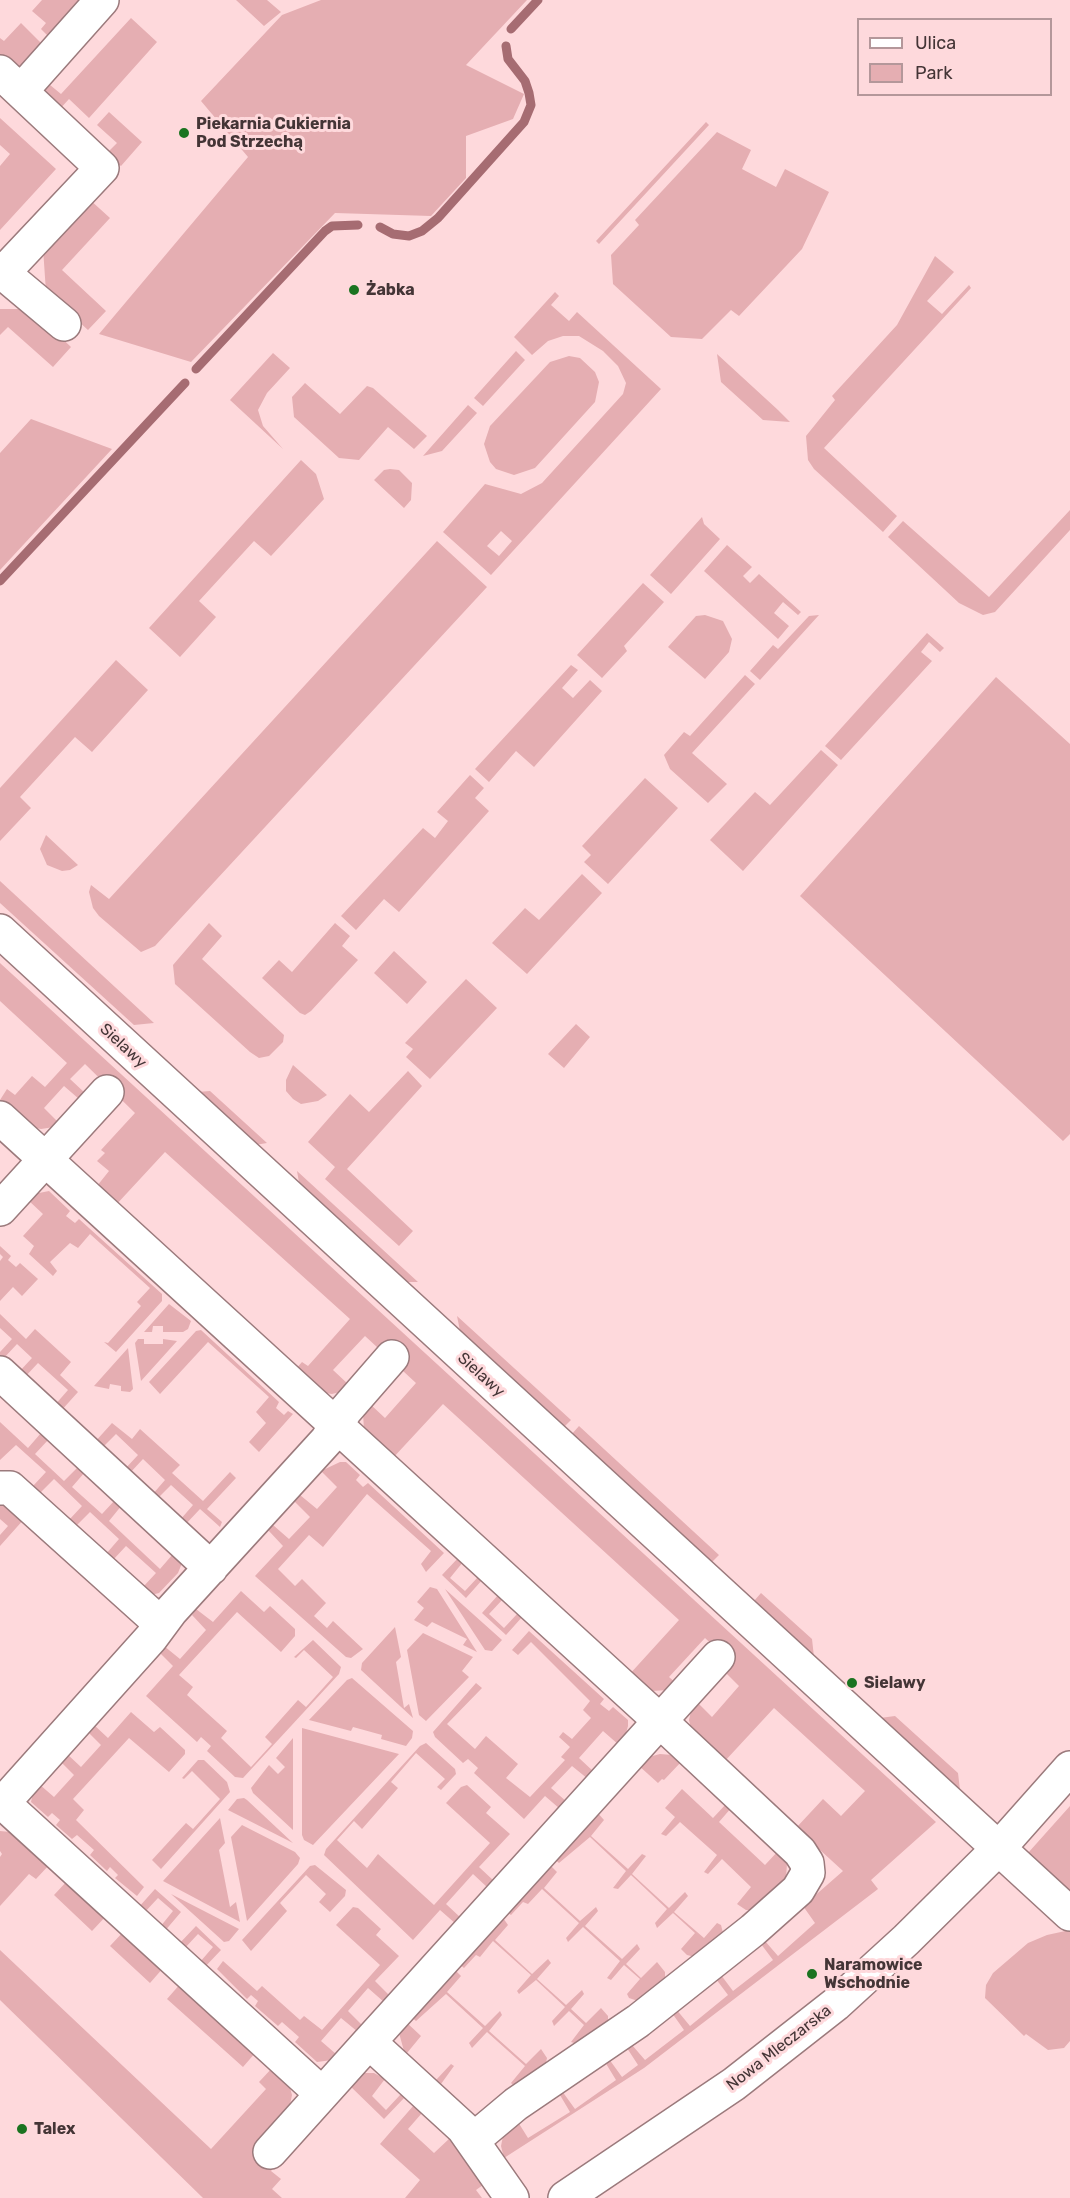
<!DOCTYPE html>
<meta charset="utf-8">
<style>
body{margin:0}
#map{position:relative;width:1070px;height:2198px;overflow:hidden;background:#fed9dc;font-family:Rubik,sans-serif}
canvas{display:block}
.legend{position:absolute;left:857px;top:18px;width:195px;height:78px;box-sizing:border-box;background:#fed9dc;border:2px solid #b4979a;margin:0;padding:8px 10px;list-style:none;font-size:18px;color:#443536}
.legend li{display:flex;align-items:center;gap:12px;height:30px}
.legend b{width:30px;border:2px solid #b4979a}
</style>
<div id="map">
<canvas width="1070" height="2198"></canvas>
<ul class="legend">
<li><b style="height:8px;background:#fff"></b>Ulica</li>
<li><b style="height:16px;background:#e5aeb2"></b>Park</li>
</ul>
</div>
<script>
const context = document.querySelector('canvas').getContext('2d');
context.lineJoin = 'round';
function fillPath(path, color) {
  context.fillStyle = color;
  context.fill(path, 'evenodd');
}
function toPath(rows) {
  const path = new Path2D();
  for (const r of rows) {
    path.moveTo(r[0], r[1]);
    for (let i = 2; i < r.length; i += 2) path.lineTo(r[i], r[i + 1]);
  }
  return path;
}
function stroke(path, color, width, dash) {
  context.strokeStyle = color;
  context.lineWidth = width;
  context.lineCap = dash ? 'butt' : 'round';
  context.setLineDash(dash || []);
  context.stroke(path);
}
function drawText(font, color, halo, rows, align = 'center') {
  context.font = font + ' Rubik,sans-serif';
  context.lineWidth = 6;
  context.setLineDash([]);
  context.textBaseline = 'middle';
  context.strokeStyle = halo;
  context.fillStyle = color;
  for (const [text, x, y, turn = 0] of rows) {
    context.save();
    context.translate(x, y);
    context.rotate((+turn || 0) * Math.PI / 180);
    context.textAlign = isNaN(turn) ? turn : align;
    if (halo) context.strokeText(text, 0, 0);
    context.fillText(text, 0, 0);
    context.restore();
  }
}
fillPath(toPath([
 [42,0,87,0,51,39,41,29,46,23,32,11],
 [236,0,267,0,281,12,264,26],
 [321,0,527,0,466,65,524,94,513,119,466,136,466,178,431,216,335,213,191,362,99,334,248,157,201,101,282,15],
 [131,18,157,42,89,118,69,99,58,111,44,98,41,87,44,80,61,94],
 [21,23,44,46,24,66,17,67,0,57,0,38,4,41],
 [109,112,142,142,121,166,106,154,117,143,97,125],
 [0,118,56,169,0,230,0,166,10,154,0,145],
 [706,122,709,125,599,244,596,241],
 [717,132,751,150,742,169,776,187,785,169,829,192,802,249,739,316,731,310,702,339,671,337,613,284,611,255,639,225,635,220],
 [89,199,110,218,62,270,106,311,88,330,46,292,43,248],
 [935,256,954,272,927,301,942,314,969,285,971,288,824,448,897,516,883,532,814,469,808,460,806,436,835,400,832,396,897,325],
 [555,292,559,296,551,305,569,321,577,312,661,389,491,575,443,532,485,484,521,494,542,483,623,394,626,383,618,366,603,351,579,336,563,336,548,341,532,355,514,337],
 [501,531,512,541,499,556,487,546],
 [0,309,31,309,71,347,53,367,8,327,0,335],
 [516,351,525,360,483,406,474,398],
 [273,353,290,368,267,393,258,410,263,426,283,449,230,400],
 [717,354,778,410,790,422,763,420,721,382],
 [569,356,580,358,595,372,599,382,595,402,535,468,514,475,496,469,490,462,484,444,490,426,550,362],
 [305,383,340,414,367,386,373,388,427,436,414,449,388,427,359,460,339,458,294,417,292,397],
 [468,405,477,413,442,451,423,456],
 [31,419,112,449,0,570,0,453],
 [301,460,316,474,324,499,271,556,254,541,199,601,216,617,180,657,149,628],
 [390,469,399,470,412,483,411,500,404,508,374,480,384,470],
 [1070,510,1070,530,995,612,983,615,959,603,888,537,903,521,989,597],
 [702,517,704,524,720,539,671,594,650,575],
 [437,541,487,587,155,946,141,952,99,916,93,908,89,892,91,885,109,899],
 [727,545,752,567,743,576,750,583,759,574,801,612,798,615,783,602,774,613,789,626,778,639,704,571],
 [643,583,664,602,624,646,627,651,602,678,577,655],
 [705,615,723,621,732,639,729,652,705,679,668,647,696,616],
 [819,615,760,680,750,671,773,645,778,649,809,616],
 [927,633,944,648,940,652,929,642,921,652,932,661,841,760,825,746],
 [116,660,148,690,92,752,75,737,20,797,31,808,0,841,0,788],
 [571,665,578,670,562,688,573,698,590,680,602,691,534,767,516,751,489,782,475,769],
 [745,675,755,684,692,753,727,784,708,803,670,769,664,755,684,732,690,736],
 [996,677,1070,744,1070,1134,1063,1141,800,896],
 [821,750,838,765,743,871,710,840,755,792,770,805],
 [470,775,484,788,475,798,489,811,399,912,384,899,356,930,341,916,423,828,435,838,448,821,437,812],
 [645,778,678,808,608,884,584,862,591,855,582,846],
 [46,835,78,865,70,870,62,871,47,865,40,849],
 [582,874,602,893,527,974,492,943,525,908,539,920],
 [0,881,154,1023,134,1025,0,903],
 [209,923,222,936,202,959,284,1035,283,1042,269,1056,259,1058,250,1052,175,984,173,965],
 [335,923,350,936,342,946,358,960,311,1011,305,1015,300,1013,262,978,279,960,292,972],
 [394,951,427,982,407,1004,374,973],
 [0,963,936,1822,871,1880,878,1889,644,2068,504,2158,501,2146,503,2136,518,2122,528,2138,570,2112,560,2095,562,2091,575,2109,616,2080,605,2062,609,2059,622,2077,638,2065,627,2048,632,2045,645,2060,684,2030,672,2013,676,2009,690,2026,728,1995,716,1979,721,1975,733,1991,773,1960,761,1944,765,1941,778,1956,815,1923,803,1906,843,1871,796,1828,823,1799,841,1816,865,1791,774,1708,724,1762,691,1729,689,1720,691,1711,698,1703,712,1717,739,1686,725,1672,731,1662,705,1638,669,1677,676,1683,669,1690,651,1691,628,1676,679,1620,443,1404,392,1459,364,1431,363,1412,370,1404,385,1418,416,1383,365,1336,333,1370,348,1384,340,1392,332,1394,319,1392,295,1370,302,1362,308,1366,350,1319,165,1152,115,1206,97,1186,109,1171,97,1161,105,1153,101,1150,135,1113,85,1064,70,1079,85,1093,79,1099,64,1086,44,1108,58,1122,54,1127,41,1129,31,1127,0,1100,7,1089,15,1095,32,1076,45,1087,67,1063,0,1001],
 [466,979,497,1008,430,1079,406,1057,413,1049,405,1043],
 [576,1024,590,1037,564,1068,548,1054],
 [293,1065,327,1095,318,1101,301,1104,293,1099,286,1091,286,1080],
 [408,1071,422,1086,347,1169,413,1231,399,1246,325,1179,335,1167,308,1142,350,1094,369,1112],
 [210,1091,267,1143,255,1145,197,1092],
 [297,1171,418,1282,403,1282,300,1188],
 [49,1191,70,1211,66,1216,75,1223,79,1219,162,1294,162,1301,116,1352,104,1342,108,1343,141,1306,137,1302,150,1288,90,1234,78,1248,70,1243,50,1262,57,1271,53,1276,29,1254,34,1246,23,1236,43,1214,28,1200,34,1194],
 [0,1246,11,1256,8,1260,16,1267,20,1263,38,1279,22,1296,13,1287,0,1301,0,1261,3,1257,0,1254],
 [169,1304,191,1321,188,1329,183,1332,163,1332,163,1326,153,1326,152,1332,144,1332],
 [0,1314,26,1339,35,1329,71,1362,60,1375,78,1392,60,1412,54,1406,68,1390,38,1363,24,1378,18,1373,32,1358,17,1344,3,1359,0,1358,0,1352,12,1339,0,1328],
 [457,1316,571,1420,563,1428,461,1336],
 [201,1330,279,1402,276,1408,284,1415,288,1411,293,1414,259,1452,249,1442,266,1423,256,1412,269,1397,208,1342,160,1394,149,1382,196,1331],
 [138,1339,144,1339,144,1344,163,1344,163,1339,177,1341,141,1381,135,1343],
 [128,1348,133,1389,130,1392,121,1391,121,1386,110,1384,109,1389,94,1386],
 [0,1422,28,1448,41,1433,49,1439,35,1454,64,1481,79,1466,85,1472,72,1487,102,1514,115,1500,122,1505,109,1521,160,1569,173,1554,182,1563,178,1573,159,1593,151,1595,143,1587,156,1573,126,1546,113,1560,106,1554,119,1539,90,1512,75,1527,69,1520,82,1506,54,1479,40,1493,33,1486,46,1472,16,1445,0,1460],
 [112,1423,132,1439,140,1429,180,1465,172,1473,203,1501,230,1472,236,1478,207,1509,222,1522,220,1527,200,1509,184,1526,180,1520,193,1505,171,1485,156,1500,152,1495,165,1480,143,1459,129,1474,124,1470,138,1455,116,1434,102,1448,94,1443],
 [579,1426,719,1555,711,1563,571,1435],
 [340,1462,346,1462,360,1475,356,1480,363,1487,368,1483,444,1553,426,1572,421,1564,431,1551,367,1494,323,1547,309,1535,278,1569,295,1586,302,1579,326,1603,314,1616,327,1628,333,1621,363,1649,351,1658,346,1657,255,1576,283,1546,268,1530,273,1525,289,1539,310,1517,294,1501,300,1495,317,1509,337,1487,321,1471],
 [6,1504,25,1518,0,1546,0,1535,8,1526,0,1519,0,1505],
 [459,1557,463,1562,450,1578,465,1591,478,1577,483,1579,466,1598,442,1575],
 [430,1587,437,1589,477,1652,463,1645,467,1639,432,1622,427,1627,414,1620,424,1608,417,1602],
 [445,1589,502,1640,492,1651,485,1650],
 [241,1591,264,1612,270,1606,295,1629,295,1636,281,1652,237,1612,179,1675,193,1687,187,1695,227,1731,221,1738,251,1767,272,1744,265,1737,298,1700,306,1707,333,1677,304,1650,296,1658,294,1657,313,1640,341,1667,339,1674,243,1778,235,1777,207,1751,211,1746,201,1737,197,1742,146,1696,173,1666,159,1652,164,1646,180,1659,206,1630,192,1615,196,1609,213,1622],
 [761,1593,812,1639,814,1657,754,1601],
 [499,1594,503,1599,489,1614,504,1628,518,1613,523,1616,506,1635,482,1613],
 [395,1627,401,1657,396,1662,404,1708,409,1704,413,1718,361,1670,362,1663],
 [529,1631,604,1699,600,1704,609,1711,613,1707,628,1720,628,1726,625,1737,619,1745,603,1731,579,1758,594,1772,588,1779,572,1766,551,1788,567,1802,560,1809,545,1796,524,1819,474,1773,478,1768,468,1759,463,1763,435,1737,433,1732,476,1683,482,1688,447,1724,475,1749,486,1736,518,1764,506,1778,530,1797,565,1760,561,1757,570,1747,559,1737,563,1732,572,1739,591,1718,583,1710,590,1701,531,1642,518,1655,512,1650],
 [423,1633,473,1657,462,1671,469,1677,426,1721,419,1715,407,1650],
 [352,1678,413,1731,412,1738,406,1746,381,1739,382,1735,353,1727,351,1731,309,1720,347,1680],
 [131,1712,154,1732,160,1727,185,1750,185,1754,169,1772,129,1738,73,1799,84,1810,76,1820,144,1887,137,1896,115,1878,118,1875,110,1867,107,1871,90,1855,94,1850,77,1835,72,1839,56,1825,60,1820,52,1813,48,1817,31,1802,33,1793,39,1784,54,1797,74,1775,59,1760,66,1753,81,1767,101,1745,87,1731,93,1724,108,1738],
 [895,1716,958,1773,960,1790,880,1718],
 [302,1728,399,1754,313,1845,304,1840,302,1835],
 [293,1738,293,1830,253,1793,251,1788,269,1765,278,1774,285,1767,276,1758],
 [426,1743,455,1769,456,1774,441,1790,437,1787,445,1779,416,1753,391,1782,398,1788,362,1829,354,1821,337,1840,367,1868,378,1854,434,1905,490,1843,446,1803,461,1787,467,1785,491,1807,486,1813,510,1834,479,1867,494,1881,488,1888,473,1874,446,1904,461,1918,456,1924,440,1910,413,1940,324,1855,326,1849,420,1746],
 [660,1754,672,1755,681,1762,664,1780,662,1779,658,1783,638,1765,645,1758],
 [198,1760,204,1760,227,1782,230,1792,161,1869,152,1860,186,1823,193,1829,220,1799,192,1771,184,1779,182,1778],
 [682,1789,713,1818,727,1803,732,1807,719,1822,765,1865,779,1850,784,1855,787,1863,786,1879,754,1910,746,1910,737,1904,751,1887,722,1859,708,1874,704,1872,717,1855,680,1822,666,1836,661,1834,675,1817,665,1808],
 [244,1798,247,1800,293,1843,228,1810,237,1799],
 [1070,1806,1070,1891,1028,1853],
 [596,1811,604,1820,591,1836,628,1869,642,1854,646,1856,632,1874,669,1908,685,1892,688,1896,674,1912,704,1938,717,1923,721,1925,723,1933,695,1957,687,1955,681,1949,695,1933,673,1913,657,1928,655,1923,667,1909,631,1875,618,1889,613,1888,626,1871,590,1837,559,1863,553,1858],
 [220,1818,225,1843,219,1850,230,1907,236,1902,240,1922,163,1881],
 [242,1825,295,1852,300,1858,298,1864,247,1921,231,1837],
 [0,1831,10,1832,50,1864,36,1879,29,1874,0,1906,0,1857,2,1854,0,1851],
 [548,1863,557,1872,544,1888,580,1921,596,1907,598,1911,585,1926,622,1959,637,1944,640,1949,626,1964,641,1978,657,1962,665,1972,665,1980,638,2001,629,1998,627,1994,640,1979,624,1965,611,1980,607,1978,620,1961,583,1927,568,1942,566,1938,579,1923,542,1889,528,1904,523,1902,511,1915,505,1911],
 [315,1865,346,1890,345,1896,330,1912,319,1902,326,1894,306,1875,280,1903,287,1911,251,1951,242,1940,310,1866],
 [68,1880,107,1915,92,1931,54,1895],
 [155,1889,181,1912,164,1932,160,1927,173,1911,158,1898,144,1913,138,1908],
 [171,1894,239,1929,229,1941,224,1942],
 [353,1907,358,1908,381,1929,376,1935,399,1956,375,1981,390,1996,384,2002,368,1988,348,2011,363,2026,358,2032,341,2018,321,2041,336,2054,332,2060,317,2062,295,2042,299,2037,282,2022,278,2026,255,2006,258,2001,251,1995,247,1999,217,1969,223,1961,257,1991,262,1986,300,2020,304,2016,322,2030,380,1965,336,1925],
 [501,1915,508,1925,495,1940,532,1974,548,1959,551,1963,537,1979,566,2005,582,1990,584,1994,571,2009,586,2023,601,2008,608,2016,608,2024,577,2044,571,2042,584,2025,569,2011,554,2026,552,2021,565,2007,536,1980,519,1994,517,1991,531,1975,493,1941,480,1957,476,1955,464,1968,458,1963],
 [196,1926,221,1950,204,1968,200,1962,213,1947,198,1934,184,1949,178,1945],
 [1070,1930,1070,2041,1064,2048,1048,2050,1026,2034,1024,2036,985,1998,986,1985,993,1973,1028,1943,1047,1935],
 [124,1931,164,1967,150,1983,110,1946],
 [0,1950,211,2149,266,2089,259,2082,273,2067,289,2084,292,2095,278,2162,271,2171,281,2179,272,2189,282,2198,203,2198,0,2000],
 [453,1968,461,1976,447,1992,485,2026,500,2011,502,2015,489,2031,526,2064,541,2049,547,2058,545,2067,514,2086,511,2083,525,2066,487,2032,472,2048,469,2043,483,2028,446,1994,416,2021,410,2016],
 [181,1983,256,2052,243,2067,167,1999],
 [405,2021,421,2036,407,2053,436,2080,451,2064,454,2066,441,2084,463,2104,462,2106,404,2051,399,2033],
 [363,2073,374,2073,385,2079,372,2096,386,2110,401,2094,405,2097,384,2119,348,2084],
 [414,2105,422,2113,408,2129,434,2153,450,2138,483,2185,476,2190,482,2198,405,2198,420,2180,380,2144]
]), '#e5aeb2');
stroke(toPath([
 [511,29,538,0],
 [380,227,393,234,409,236,422,231,438,218,524,122,531,105,529,93,525,81,508,59,506,46],
 [196,369,325,231,332,226,358,225],
 [0,581,185,383]
]), '#a66c72', 9);
const minor = toPath([
 [0,72,102,168,3,273,64,324],
 [21,91,102,0],
 [0,931,1070,1914],
 [0,1118,660,1721,800,1852,807,1863,808,1873,798,1890,753,1930,638,2021,516,2104,473,2140],
 [0,1209,107,1092],
 [0,1373,211,1568],
 [0,1488,10,1488,161,1624],
 [369,2042,718,1657],
 [321,2093,3,1803,151,1638,171,1611,327,1440,345,1411,392,1357],
 [270,2152,369,2042,463,2128,512,2198],
 [565,2198,734,2084,836,2004,906,1940,998,1849,1070,1768]
]);
stroke(minor, '#9b7a7c', 36);
stroke(minor, '#fff', 33);
for (const [x, y, r, color] of [
 [184,133,6,"#1b7320"],
 [354,290,6,"#1b7320"],
 [852,1683,6,"#1b7320"],
 [812,1974,6,"#1b7320"],
 [22,2129,6,"#1b7320"]
]) {
  const dot = new Path2D();
  dot.arc(x, y, r, 0, 2 * Math.PI);
  context.fillStyle = color;
  context.fill(dot);
  stroke(dot, '#fed9dc', 2);
}
drawText('bold 16px', '#443536', '#fed9dc', [
 ["Piekarnia Cukiernia",196,124],
 ["Pod Strzechą",196,142],
 ["Żabka",366,290],
 ["Sielawy",864,1683],
 ["Naramowice",824,1965],
 ["Wschodnie",824,1983],
 ["Talex",34,2129]
], 'left');
drawText('16px', '#443536', '#fed9dc', [
 ["Sielawy",123,1046,43],
 ["Sielawy",481,1375,42],
 ["Nowa Mleczarska",779,2048,-38]
]);
</script>
